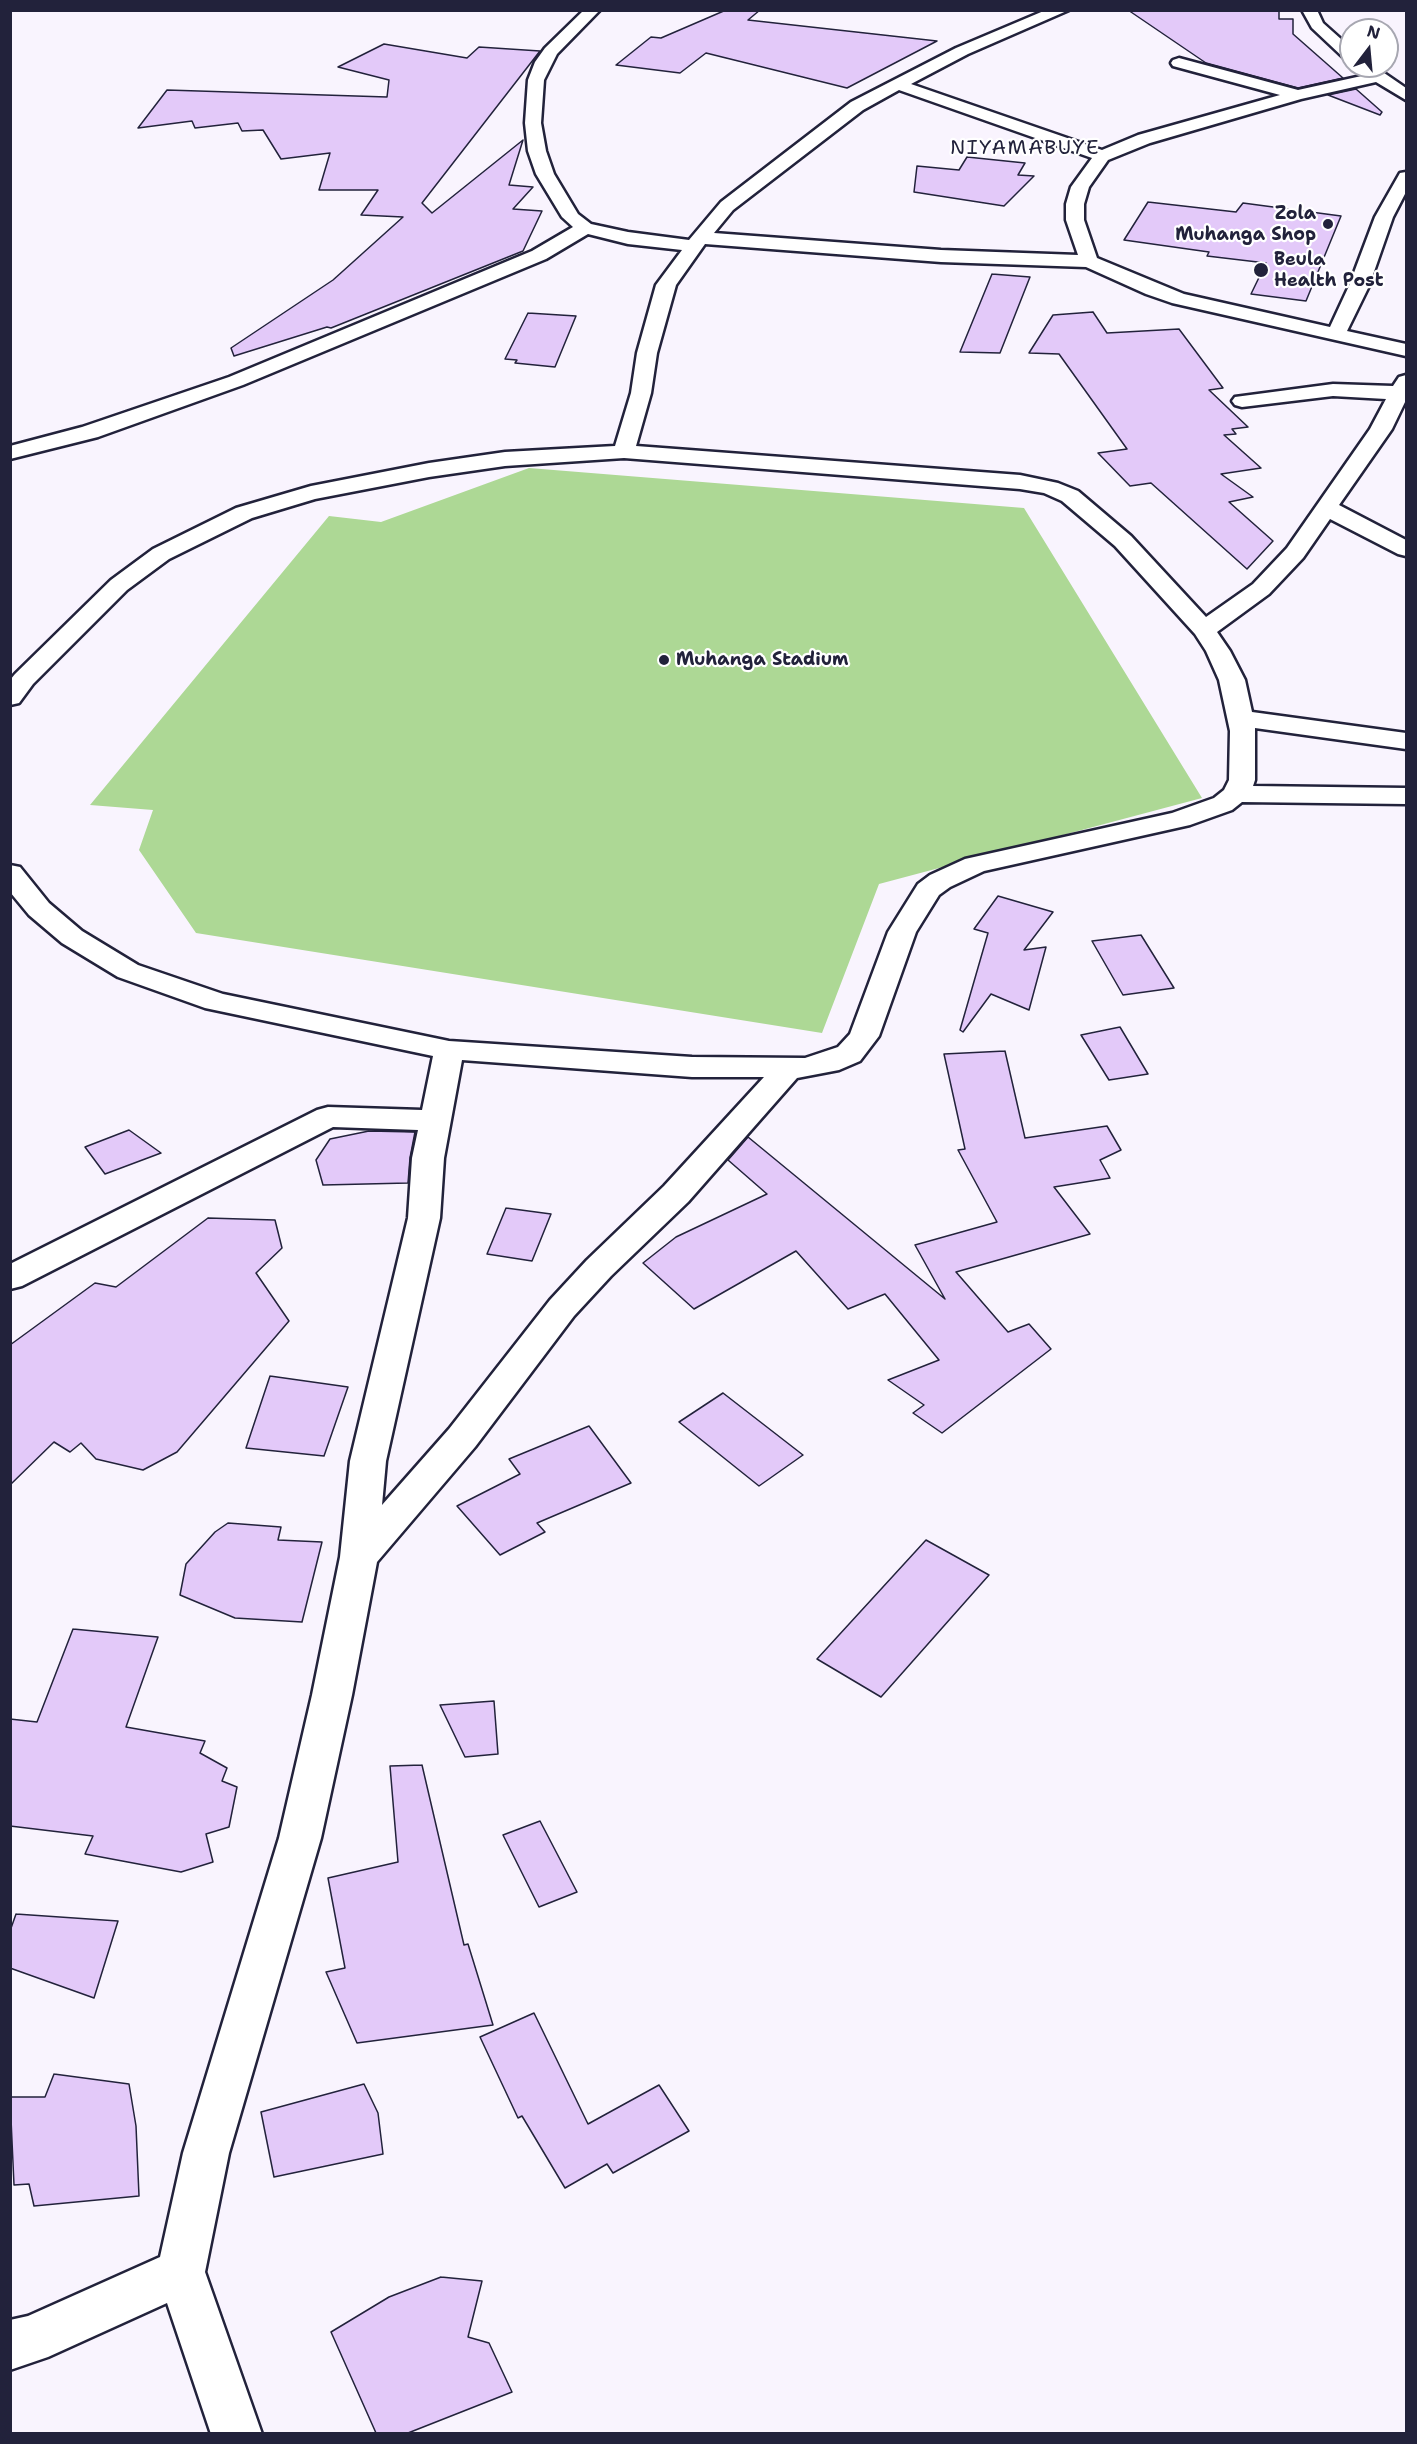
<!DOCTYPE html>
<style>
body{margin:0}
#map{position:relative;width:1417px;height:2444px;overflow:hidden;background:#f9f4fe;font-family:"Shantell Sans",sans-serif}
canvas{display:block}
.frame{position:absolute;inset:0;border:12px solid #22223b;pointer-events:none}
.north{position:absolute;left:1339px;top:18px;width:60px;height:60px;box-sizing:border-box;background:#fff;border:2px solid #a7a7b1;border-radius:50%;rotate:16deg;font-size:16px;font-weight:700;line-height:24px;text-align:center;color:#22223b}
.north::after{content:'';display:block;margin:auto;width:21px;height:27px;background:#22223b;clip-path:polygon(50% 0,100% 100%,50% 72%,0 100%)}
</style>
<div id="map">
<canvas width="1417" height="2444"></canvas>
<div class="frame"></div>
<div class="north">N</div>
</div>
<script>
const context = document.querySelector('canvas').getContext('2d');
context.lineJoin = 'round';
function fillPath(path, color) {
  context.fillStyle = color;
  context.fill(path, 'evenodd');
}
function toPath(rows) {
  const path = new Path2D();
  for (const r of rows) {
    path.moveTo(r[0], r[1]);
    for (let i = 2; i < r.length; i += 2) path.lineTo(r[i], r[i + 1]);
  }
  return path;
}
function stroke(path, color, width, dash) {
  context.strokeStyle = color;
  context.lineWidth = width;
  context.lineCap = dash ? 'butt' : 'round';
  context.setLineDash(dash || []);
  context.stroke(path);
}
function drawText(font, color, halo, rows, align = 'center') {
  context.font = font + ' "Shantell Sans",sans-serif';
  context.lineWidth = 4.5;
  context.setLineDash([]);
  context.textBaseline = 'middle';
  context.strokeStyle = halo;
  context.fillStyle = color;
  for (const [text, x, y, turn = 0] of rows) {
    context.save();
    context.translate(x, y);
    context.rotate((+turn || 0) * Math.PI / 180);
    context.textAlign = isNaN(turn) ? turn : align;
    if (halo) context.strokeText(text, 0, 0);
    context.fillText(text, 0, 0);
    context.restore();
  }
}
fillPath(toPath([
 [529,468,1024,508,1202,798,879,884,822,1033,196,933,139,850,153,810,90,805,329,516,381,522]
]), '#add895');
const building = toPath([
 [726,10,760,10,748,20,937,41,847,88,706,53,680,73,616,65,651,37,661,38,726,10],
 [1128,10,1279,10,1279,19,1293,19,1293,34,1343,78,1298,88,1206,63,1128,10],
 [384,44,467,58,479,47,540,51,422,203,432,213,523,140,509,185,533,187,513,209,542,211,523,251,331,328,327,327,234,356,231,348,333,280,403,217,361,215,378,190,319,190,330,153,281,159,263,130,242,131,238,123,195,128,192,121,138,128,167,90,387,97,389,80,338,67,384,44],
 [1356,89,1382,112,1380,115,1328,95,1356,89],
 [967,157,1025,163,1018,175,1034,176,1004,206,914,192,917,166,959,170,967,157],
 [1148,202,1236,212,1243,203,1341,216,1306,301,1251,294,1266,263,1207,256,1209,252,1124,240,1148,202],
 [992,274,1030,277,1000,353,960,352,992,274],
 [1093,312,1107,333,1179,329,1223,388,1209,390,1248,427,1232,429,1236,434,1224,435,1261,468,1221,474,1253,497,1229,502,1273,541,1247,569,1151,483,1130,486,1098,453,1127,449,1059,354,1029,353,1053,315,1093,312],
 [528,313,576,316,555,367,515,363,517,360,505,359,528,313],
 [998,896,1053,912,1024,950,1046,947,1029,1010,991,994,963,1032,960,1030,988,933,974,929,998,896],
 [1141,935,1174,988,1123,995,1092,941,1141,935],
 [1120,1027,1148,1074,1109,1080,1081,1035,1120,1027],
 [1005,1051,1025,1138,1107,1126,1121,1150,1100,1160,1110,1178,1054,1187,1090,1234,956,1272,1008,1332,1029,1324,1051,1349,942,1433,913,1413,924,1405,888,1380,939,1360,885,1294,848,1309,796,1251,694,1309,643,1263,676,1237,767,1194,728,1160,748,1137,945,1299,915,1245,997,1222,958,1150,965,1149,944,1054,1005,1051],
 [129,1130,161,1153,105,1174,85,1147,129,1130],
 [369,1131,415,1132,410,1158,408,1183,323,1185,316,1160,330,1139,369,1131],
 [506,1208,551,1214,532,1261,487,1254,506,1208],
 [208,1218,275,1220,282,1248,256,1273,289,1321,177,1452,143,1470,96,1459,81,1443,70,1452,54,1442,10,1485,10,1345,95,1283,116,1287,208,1218],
 [270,1376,348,1387,324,1456,246,1448,270,1376],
 [723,1393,803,1455,759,1486,679,1422,723,1393],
 [589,1426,631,1483,537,1523,545,1532,500,1555,457,1506,520,1474,509,1459,589,1426],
 [228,1523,281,1527,278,1540,322,1542,302,1622,235,1618,180,1595,186,1564,215,1532,228,1523],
 [926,1540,989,1575,881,1697,817,1659,926,1540],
 [73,1629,158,1637,126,1727,205,1741,200,1753,227,1768,222,1781,237,1787,229,1827,206,1834,213,1862,181,1872,85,1854,93,1836,10,1826,10,1719,37,1722,73,1629],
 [494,1701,498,1754,465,1757,440,1705,494,1701],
 [422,1765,464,1945,468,1944,493,2025,357,2043,326,1972,345,1968,328,1878,398,1862,390,1766,422,1765],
 [540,1821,577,1892,539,1907,503,1835,540,1821],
 [16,1914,118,1921,94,1998,10,1968,10,1931,16,1914],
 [534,2013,588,2124,659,2085,689,2131,613,2173,607,2164,565,2188,522,2116,518,2118,480,2037,534,2013],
 [54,2074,129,2084,136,2126,139,2196,34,2206,29,2184,14,2185,10,2097,45,2097,54,2074],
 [364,2084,378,2113,383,2154,274,2177,261,2112,364,2084],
 [441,2277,482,2281,468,2337,489,2343,512,2392,408,2433,376,2433,331,2332,389,2297,441,2277]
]);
fillPath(building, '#e3c9f9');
stroke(building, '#22223b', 1.5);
const street = toPath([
 [584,10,600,10,557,54,544,80,541,123,546,151,554,174,578,214,591,224,628,232,689,240,721,202,851,102,956,48,1046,10,1069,10,968,54,911,84,1102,150,1138,135,1280,95,1173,66,1171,63,1173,60,1179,58,1298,90,1366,75,1356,66,1374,66,1406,88,1406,100,1376,82,1301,99,1150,143,1108,160,1089,187,1084,204,1084,220,1097,258,1184,294,1330,327,1349,286,1375,217,1400,173,1406,172,1406,192,1393,217,1369,286,1347,331,1406,344,1406,356,1172,303,1146,294,1086,267,941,262,705,244,676,285,657,353,651,393,636,446,1020,475,1058,483,1078,491,1131,536,1206,617,1253,584,1287,548,1370,429,1386,399,1333,396,1242,407,1235,405,1232,401,1235,397,1333,384,1393,386,1399,377,1406,375,1406,400,1392,429,1339,505,1406,540,1406,556,1398,554,1330,519,1303,558,1269,594,1217,632,1230,651,1245,680,1252,712,1406,733,1406,749,1255,728,1255,780,1253,786,1406,788,1406,804,1242,802,1232,810,1190,825,984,871,950,887,939,895,916,932,879,1036,860,1061,839,1070,797,1078,688,1202,611,1276,574,1316,475,1447,377,1562,352,1695,321,1838,229,2153,205,2272,262,2434,211,2434,167,2303,48,2357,10,2370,10,2320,28,2316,160,2257,183,2153,279,1838,312,1695,340,1557,350,1461,408,1218,412,1158,418,1130,333,1127,22,1286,10,1289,10,1264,317,1110,328,1107,422,1110,433,1056,205,1008,118,977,62,943,29,915,10,892,10,865,20,867,49,903,82,931,138,965,223,994,449,1041,692,1057,805,1058,838,1047,850,1034,888,932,918,884,930,875,965,859,1172,813,1214,798,1224,790,1229,780,1230,731,1219,680,1206,651,1195,634,1115,546,1062,501,1044,493,1020,489,624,458,505,466,429,477,315,499,252,518,169,559,127,590,33,684,19,703,10,705,10,680,15,674,111,580,153,549,236,508,311,486,429,463,505,452,615,446,631,393,637,353,656,285,682,250,628,244,588,234,546,259,243,385,98,437,10,459,10,446,82,427,229,377,532,251,573,227,562,217,536,174,528,151,525,123,528,80,535,62,545,48,584,10],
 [899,90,1092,158,1071,187,1066,204,1066,220,1078,255,941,250,714,233,733,210,863,110,899,90],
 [462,1060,692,1077,764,1077,664,1186,587,1260,550,1300,449,1429,382,1505,386,1461,440,1218,444,1158,462,1060],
 [1302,10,1317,10,1323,23,1351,48,1351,61,1345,59,1312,28,1302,10]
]);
stroke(street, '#22223b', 5);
fillPath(street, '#fff');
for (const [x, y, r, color] of [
 [1328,224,6,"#22223b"],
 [1261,270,8,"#22223b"],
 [664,660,6,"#22223b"]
]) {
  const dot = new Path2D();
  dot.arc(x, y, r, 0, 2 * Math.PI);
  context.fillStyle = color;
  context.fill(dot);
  stroke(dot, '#fff', 2);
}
drawText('bold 18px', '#22223b', '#fff', [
 ["Zola",1316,214,"right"],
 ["Muhanga Shop",1316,235,"right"],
 ["Beula",1274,260],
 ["Health Post",1274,281],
 ["Muhanga Stadium",676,660]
], 'left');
context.letterSpacing = '1.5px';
drawText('20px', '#22223b', '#fff', [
 ["NIYAMABUYE",1025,149]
]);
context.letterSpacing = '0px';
</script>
